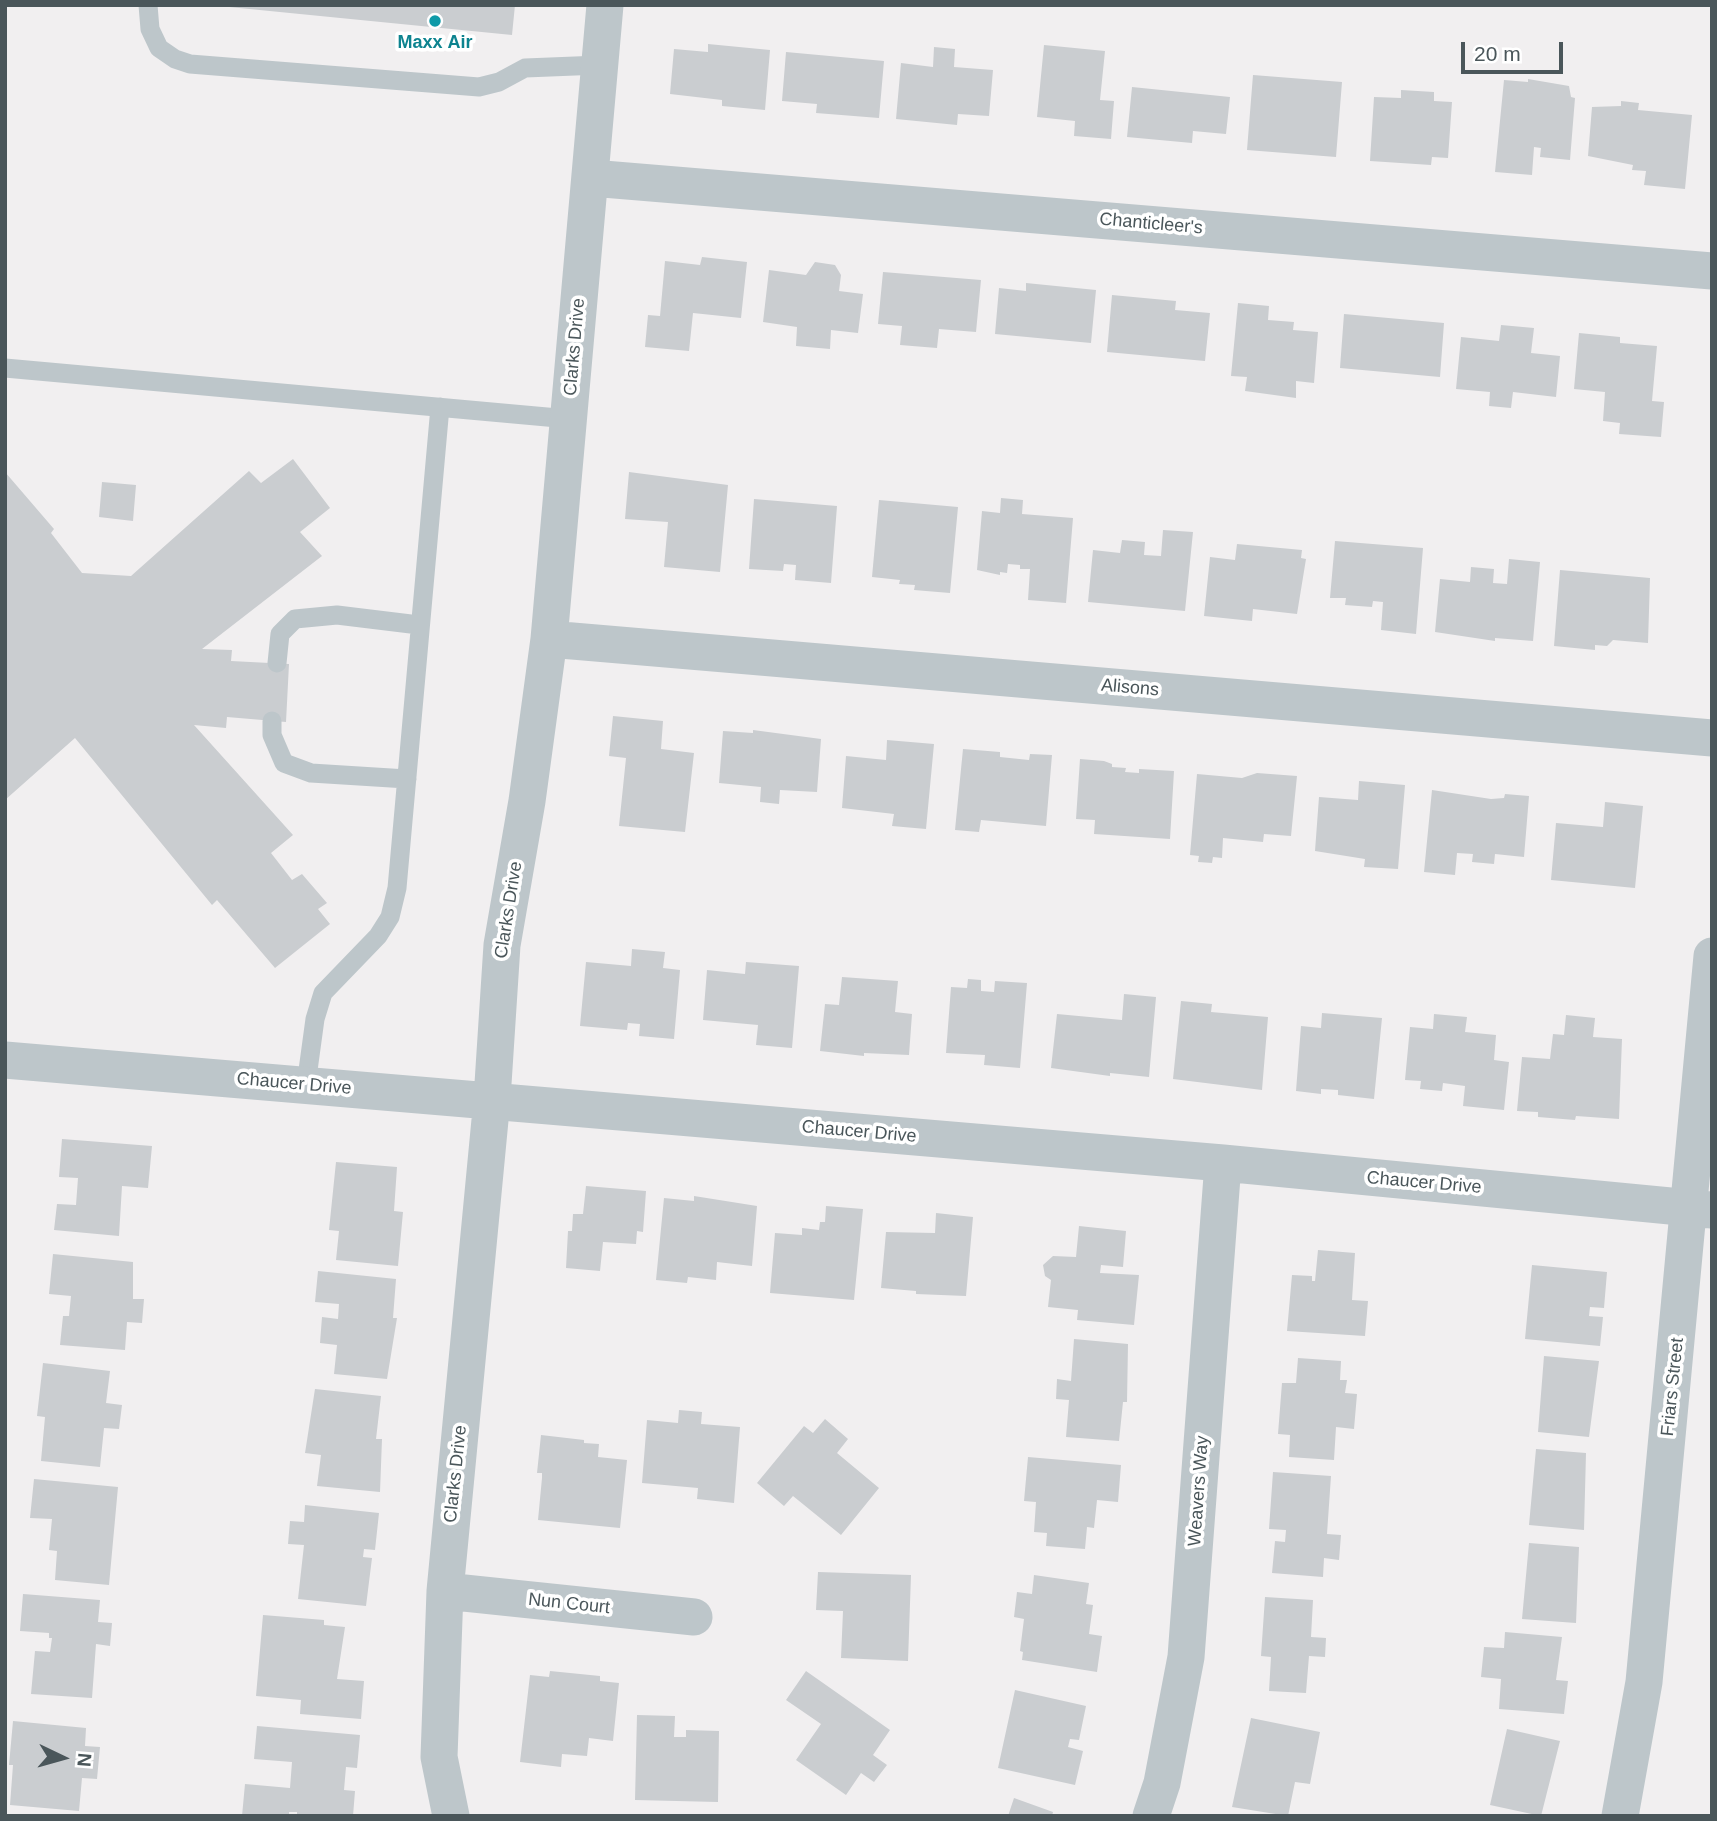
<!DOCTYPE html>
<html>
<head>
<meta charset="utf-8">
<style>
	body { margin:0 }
	#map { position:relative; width:1717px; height:1821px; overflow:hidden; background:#f1eff0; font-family:Helvetica,sans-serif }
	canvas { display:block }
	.frame { position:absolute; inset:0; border:7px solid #4a565a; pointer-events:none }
	.north { position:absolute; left:28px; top:1723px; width:70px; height:70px; -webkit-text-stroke:5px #fff; paint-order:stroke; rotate:95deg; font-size:19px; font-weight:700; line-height:28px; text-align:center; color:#4a565a }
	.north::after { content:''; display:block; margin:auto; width:24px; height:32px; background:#4a565a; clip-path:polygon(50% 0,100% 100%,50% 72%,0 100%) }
	.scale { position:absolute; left:1461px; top:42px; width:102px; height:32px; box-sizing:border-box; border:4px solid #4a565a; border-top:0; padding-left:9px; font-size:21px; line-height:24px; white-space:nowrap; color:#4a565a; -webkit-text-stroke:5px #fff; paint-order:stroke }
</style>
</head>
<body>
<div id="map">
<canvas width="1717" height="1821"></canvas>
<div class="frame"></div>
<div class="north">N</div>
<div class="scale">20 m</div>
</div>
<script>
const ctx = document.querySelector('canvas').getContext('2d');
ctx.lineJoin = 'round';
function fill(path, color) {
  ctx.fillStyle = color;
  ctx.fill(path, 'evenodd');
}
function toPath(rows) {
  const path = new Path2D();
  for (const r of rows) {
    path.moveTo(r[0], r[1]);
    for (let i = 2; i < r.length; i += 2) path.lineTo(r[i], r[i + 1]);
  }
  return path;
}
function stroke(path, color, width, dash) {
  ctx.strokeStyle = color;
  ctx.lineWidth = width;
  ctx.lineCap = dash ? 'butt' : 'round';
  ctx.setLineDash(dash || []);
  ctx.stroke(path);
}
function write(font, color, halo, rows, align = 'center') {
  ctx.font = font + ' Helvetica,sans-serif';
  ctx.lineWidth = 7;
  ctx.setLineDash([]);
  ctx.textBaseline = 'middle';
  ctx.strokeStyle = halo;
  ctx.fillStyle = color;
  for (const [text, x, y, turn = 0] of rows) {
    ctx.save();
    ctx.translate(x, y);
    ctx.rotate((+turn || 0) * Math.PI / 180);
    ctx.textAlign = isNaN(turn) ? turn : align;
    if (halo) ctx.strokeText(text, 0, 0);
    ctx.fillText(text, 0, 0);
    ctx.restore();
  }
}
fill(toPath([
	[209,5,515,5,512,35],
	[708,44,770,50,765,110,722,106,722,100,670,94,674,49,708,52],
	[1044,45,1105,51,1100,100,1114,101,1111,139,1074,136,1075,121,1037,117],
	[934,47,955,49,954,67,993,70,989,116,958,114,957,125,896,119,901,63,933,67],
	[786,52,884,61,879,118,816,113,817,104,782,101],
	[1253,75,1342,82,1336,157,1247,150],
	[1528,79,1569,86,1571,97,1575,98,1570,160,1540,157,1541,148,1534,147,1532,175,1495,172,1504,80,1528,82],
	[1132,87,1230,97,1226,134,1193,131,1192,143,1127,137],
	[1401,90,1434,92,1434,101,1452,102,1448,158,1432,157,1431,165,1370,161,1374,97,1401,98],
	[1621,101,1639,103,1638,110,1692,115,1685,189,1644,185,1646,171,1632,170,1633,165,1588,156,1592,107,1621,106],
	[702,257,747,262,741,318,693,313,689,351,645,347,648,315,660,316,665,261,700,265],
	[815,262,835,265,841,275,839,291,863,294,858,333,831,330,830,349,796,346,797,327,763,322,769,270,806,275],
	[883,272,981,280,976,332,939,329,937,348,900,345,902,326,878,324],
	[1026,283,1096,290,1091,343,995,334,999,288,1026,291],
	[1112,295,1176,301,1175,310,1210,313,1205,361,1107,352],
	[1238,303,1269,306,1268,320,1294,322,1293,330,1318,332,1314,383,1296,381,1296,398,1245,391,1247,377,1231,376],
	[1344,314,1444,323,1440,377,1340,368],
	[1501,325,1534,328,1531,353,1560,356,1556,397,1513,392,1511,408,1489,406,1490,392,1456,389,1461,337,1499,341],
	[1579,333,1620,337,1620,343,1657,346,1652,401,1664,402,1661,437,1619,434,1620,423,1603,421,1605,392,1574,389],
	[293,459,330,508,300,532,322,556,202,649,232,650,231,661,289,664,286,722,227,717,226,728,194,725,293,835,271,853,292,880,302,874,327,903,318,909,330,924,275,968,217,900,212,905,75,738,5,800,5,472,54,529,51,533,82,573,131,576,249,471,261,483],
	[629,472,728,485,720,572,664,567,668,522,625,519],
	[102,482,136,485,133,521,99,517],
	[1001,498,1023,500,1022,514,1073,518,1066,603,1028,600,1030,569,1020,569,1020,565,1008,564,1007,573,1000,572,1000,575,977,570,982,511,1000,513],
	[754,499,837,506,831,583,795,580,796,565,784,564,783,571,749,569],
	[879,500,958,507,950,593,914,590,915,585,899,584,900,580,872,577],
	[1163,530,1193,532,1185,611,1088,602,1093,550,1120,553,1122,540,1145,542,1144,555,1161,556],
	[1335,541,1423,548,1416,634,1381,630,1383,602,1373,601,1372,607,1345,605,1346,598,1330,598],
	[1237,544,1302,550,1301,558,1306,559,1297,614,1253,609,1252,621,1204,616,1210,557,1235,560],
	[1509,559,1540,562,1533,641,1495,638,1495,641,1435,632,1440,579,1470,582,1471,567,1494,569,1493,583,1507,584],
	[1560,570,1650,578,1648,643,1613,640,1607,646,1595,645,1595,650,1554,646],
	[613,716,663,721,661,749,694,753,685,832,619,826,626,758,609,756],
	[753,730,821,739,817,792,780,790,779,804,760,802,761,787,719,783,723,731,753,733],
	[887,740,934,744,926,829,892,826,894,814,842,808,846,756,886,760],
	[963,749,1000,752,1000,757,1029,760,1030,754,1052,755,1046,826,981,820,979,832,955,830],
	[1080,759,1104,761,1112,764,1112,767,1126,768,1125,772,1139,773,1139,769,1174,771,1170,839,1094,834,1095,820,1076,819],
	[1257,773,1297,776,1291,836,1264,834,1263,842,1223,838,1222,858,1213,857,1212,863,1198,862,1199,856,1190,855,1197,774,1242,778],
	[1359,781,1405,785,1398,869,1364,867,1365,859,1315,851,1319,797,1358,800],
	[1432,790,1491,799,1504,798,1505,794,1529,796,1524,857,1495,854,1494,864,1472,862,1473,854,1457,853,1455,875,1424,872],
	[1605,802,1643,806,1635,888,1551,880,1556,823,1603,827],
	[632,949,665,952,663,968,680,970,674,1039,639,1036,640,1024,628,1023,627,1030,580,1026,586,962,631,966],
	[746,962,799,966,792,1048,756,1045,758,1025,703,1020,707,970,745,974],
	[842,977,898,981,895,1012,912,1014,909,1055,864,1053,864,1056,820,1051,825,1004,839,1005],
	[968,979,981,980,981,991,994,992,995,981,1027,983,1020,1068,984,1065,985,1055,946,1053,951,987,967,988],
	[1124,994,1156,997,1149,1077,1110,1073,1110,1076,1051,1068,1057,1014,1122,1020],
	[1181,1001,1212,1004,1211,1012,1268,1017,1262,1090,1173,1079],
	[1322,1013,1382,1018,1374,1099,1338,1095,1338,1090,1321,1089,1321,1094,1296,1091,1301,1026,1321,1028],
	[1434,1014,1467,1017,1465,1032,1496,1035,1494,1060,1509,1062,1504,1110,1463,1106,1465,1086,1443,1083,1442,1091,1420,1089,1421,1081,1405,1080,1410,1027,1433,1029],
	[1566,1015,1595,1018,1593,1037,1622,1039,1619,1119,1576,1116,1575,1120,1538,1117,1538,1112,1517,1111,1522,1057,1550,1059,1553,1034,1564,1035],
	[62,1139,152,1146,148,1188,122,1186,119,1236,54,1230,57,1204,76,1205,78,1178,59,1177],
	[336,1162,397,1167,394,1211,403,1212,398,1266,336,1260,339,1231,329,1230],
	[586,1186,646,1191,643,1232,637,1231,636,1244,603,1242,600,1271,566,1268,568,1231,572,1231,573,1214,583,1214],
	[694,1196,757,1206,752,1266,717,1262,716,1280,688,1277,687,1283,656,1280,664,1198,694,1201],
	[826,1206,863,1209,854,1300,770,1293,775,1233,802,1235,802,1228,819,1230,820,1222,825,1222],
	[936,1213,973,1217,966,1296,916,1294,916,1291,881,1288,886,1232,935,1233],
	[1079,1226,1126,1231,1123,1267,1101,1265,1100,1273,1139,1275,1134,1325,1077,1320,1078,1310,1048,1307,1051,1280,1045,1276,1043,1265,1053,1256,1076,1257],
	[1318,1250,1355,1253,1352,1300,1368,1301,1365,1336,1287,1331,1292,1275,1312,1276,1312,1281,1315,1281],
	[53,1254,133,1262,133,1299,144,1299,142,1323,127,1322,125,1350,60,1345,63,1316,69,1316,71,1296,49,1294],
	[1532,1265,1607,1272,1604,1308,1590,1307,1589,1316,1603,1317,1600,1346,1525,1339],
	[318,1271,396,1279,393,1318,397,1318,387,1379,334,1374,337,1345,320,1343,322,1317,338,1319,339,1304,315,1302],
	[1074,1339,1128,1344,1127,1402,1123,1402,1119,1441,1066,1437,1069,1400,1056,1399,1057,1379,1071,1381],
	[1544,1356,1599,1361,1589,1437,1538,1432],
	[1298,1358,1341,1361,1340,1380,1347,1380,1345,1393,1357,1394,1354,1429,1336,1427,1334,1460,1289,1457,1290,1435,1278,1434,1282,1383,1296,1383],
	[43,1363,110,1371,106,1403,122,1405,119,1429,104,1428,100,1467,41,1461,45,1417,37,1416],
	[315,1389,381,1396,376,1439,382,1439,380,1492,317,1486,321,1455,305,1453],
	[679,1410,702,1412,701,1424,740,1427,734,1503,697,1499,698,1488,642,1483,647,1420,678,1423],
	[825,1419,848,1439,837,1453,879,1488,841,1535,793,1496,784,1506,757,1483,804,1426,813,1433],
	[541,1435,584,1440,584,1443,599,1444,598,1457,627,1460,620,1528,538,1520,542,1478,542,1473,537,1473],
	[1536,1449,1586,1453,1584,1530,1529,1525],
	[1028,1457,1121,1465,1118,1502,1097,1500,1094,1528,1087,1527,1085,1549,1046,1546,1047,1533,1034,1532,1036,1502,1024,1501],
	[1273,1472,1331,1476,1327,1534,1341,1535,1339,1560,1324,1558,1323,1577,1272,1573,1275,1541,1285,1542,1286,1530,1269,1529],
	[34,1479,118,1487,109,1585,55,1580,57,1551,49,1550,52,1519,30,1518],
	[305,1505,379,1513,375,1550,364,1549,363,1557,372,1558,366,1606,298,1599,304,1545,288,1544,290,1521,304,1522],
	[1529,1543,1579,1547,1576,1623,1522,1619],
	[818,1572,911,1575,908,1661,841,1658,843,1611,816,1610],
	[1034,1575,1089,1583,1086,1604,1093,1605,1089,1634,1102,1636,1097,1672,1022,1660,1023,1652,1020,1651,1024,1619,1014,1617,1017,1592,1032,1594],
	[23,1594,100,1600,98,1622,112,1623,110,1646,96,1644,92,1698,31,1694,35,1651,50,1652,52,1638,49,1638,49,1633,20,1631],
	[1265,1597,1313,1600,1311,1637,1326,1638,1325,1657,1309,1656,1306,1693,1269,1691,1271,1657,1261,1656],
	[263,1615,324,1620,324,1625,345,1627,337,1679,364,1681,361,1719,300,1714,301,1700,256,1696],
	[1505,1632,1562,1637,1556,1680,1568,1681,1564,1714,1499,1709,1501,1679,1481,1677,1484,1647,1504,1648],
	[550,1671,600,1676,600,1681,619,1683,613,1741,589,1738,587,1756,562,1754,561,1767,520,1762,530,1675,549,1677],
	[806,1671,890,1730,873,1755,887,1765,874,1782,861,1773,846,1795,796,1760,821,1724,786,1700],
	[1015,1690,1086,1706,1079,1740,1070,1739,1068,1747,1083,1751,1075,1785,998,1768],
	[637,1715,675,1716,674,1737,686,1737,686,1730,719,1731,718,1802,635,1800],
	[1251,1718,1320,1732,1310,1784,1295,1782,1288,1816,1232,1807],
	[13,1721,86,1728,85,1746,100,1747,97,1779,82,1778,79,1811,10,1805,13,1765,9,1765],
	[257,1726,360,1735,357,1768,346,1767,344,1790,355,1791,353,1816,297,1816,297,1812,289,1812,289,1816,242,1816,245,1784,290,1788,292,1762,254,1759],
	[1507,1729,1560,1741,1541,1816,1490,1805],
	[1014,1798,1053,1812,1052,1816,1008,1816]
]), '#cacdd0');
stroke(toPath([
	[148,5,150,29,159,48,175,59,190,64,479,87,499,82,525,68,600,65],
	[5,368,569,419],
	[277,663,280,634,295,619,337,615,419,625],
	[272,721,272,735,284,763,311,773,407,779],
	[306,1085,315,1019,323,993,378,936,390,917,397,888,440,407]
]), '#bdc6ca', 19);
stroke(toPath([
	[591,178,1712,271],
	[549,639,1712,738],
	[5,1060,1223,1163,1712,1210],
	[445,1591,694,1617],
	[451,1816,439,1757,445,1591,492,1099,502,945,527,801,549,639,605,5],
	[1151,1816,1162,1783,1186,1657,1223,1163],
	[1620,1816,1644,1682,1712,956]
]), '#bdc6ca', 37);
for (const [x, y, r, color] of [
	[435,21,7,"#0f9aa8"]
]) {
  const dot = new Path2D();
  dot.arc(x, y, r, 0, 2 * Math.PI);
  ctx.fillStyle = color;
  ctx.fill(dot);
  stroke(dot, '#fff', 2.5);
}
write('bold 18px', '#0d838f', '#fff', [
	["Maxx Air",435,43]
]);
write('18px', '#4a565a', '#fff', [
	["Chanticleer's",1151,224,5],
	["Clarks Drive",575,347,-85],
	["Alisons",1130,688,5],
	["Clarks Drive",509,910,-81],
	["Chaucer Drive",294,1084,5],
	["Chaucer Drive",859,1132,5],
	["Chaucer Drive",1424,1183,5],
	["Friars Street",1673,1387,-84],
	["Clarks Drive",456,1474,-84],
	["Weavers Way",1199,1491,-86],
	["Nun Court",569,1604,6]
]);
</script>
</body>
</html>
